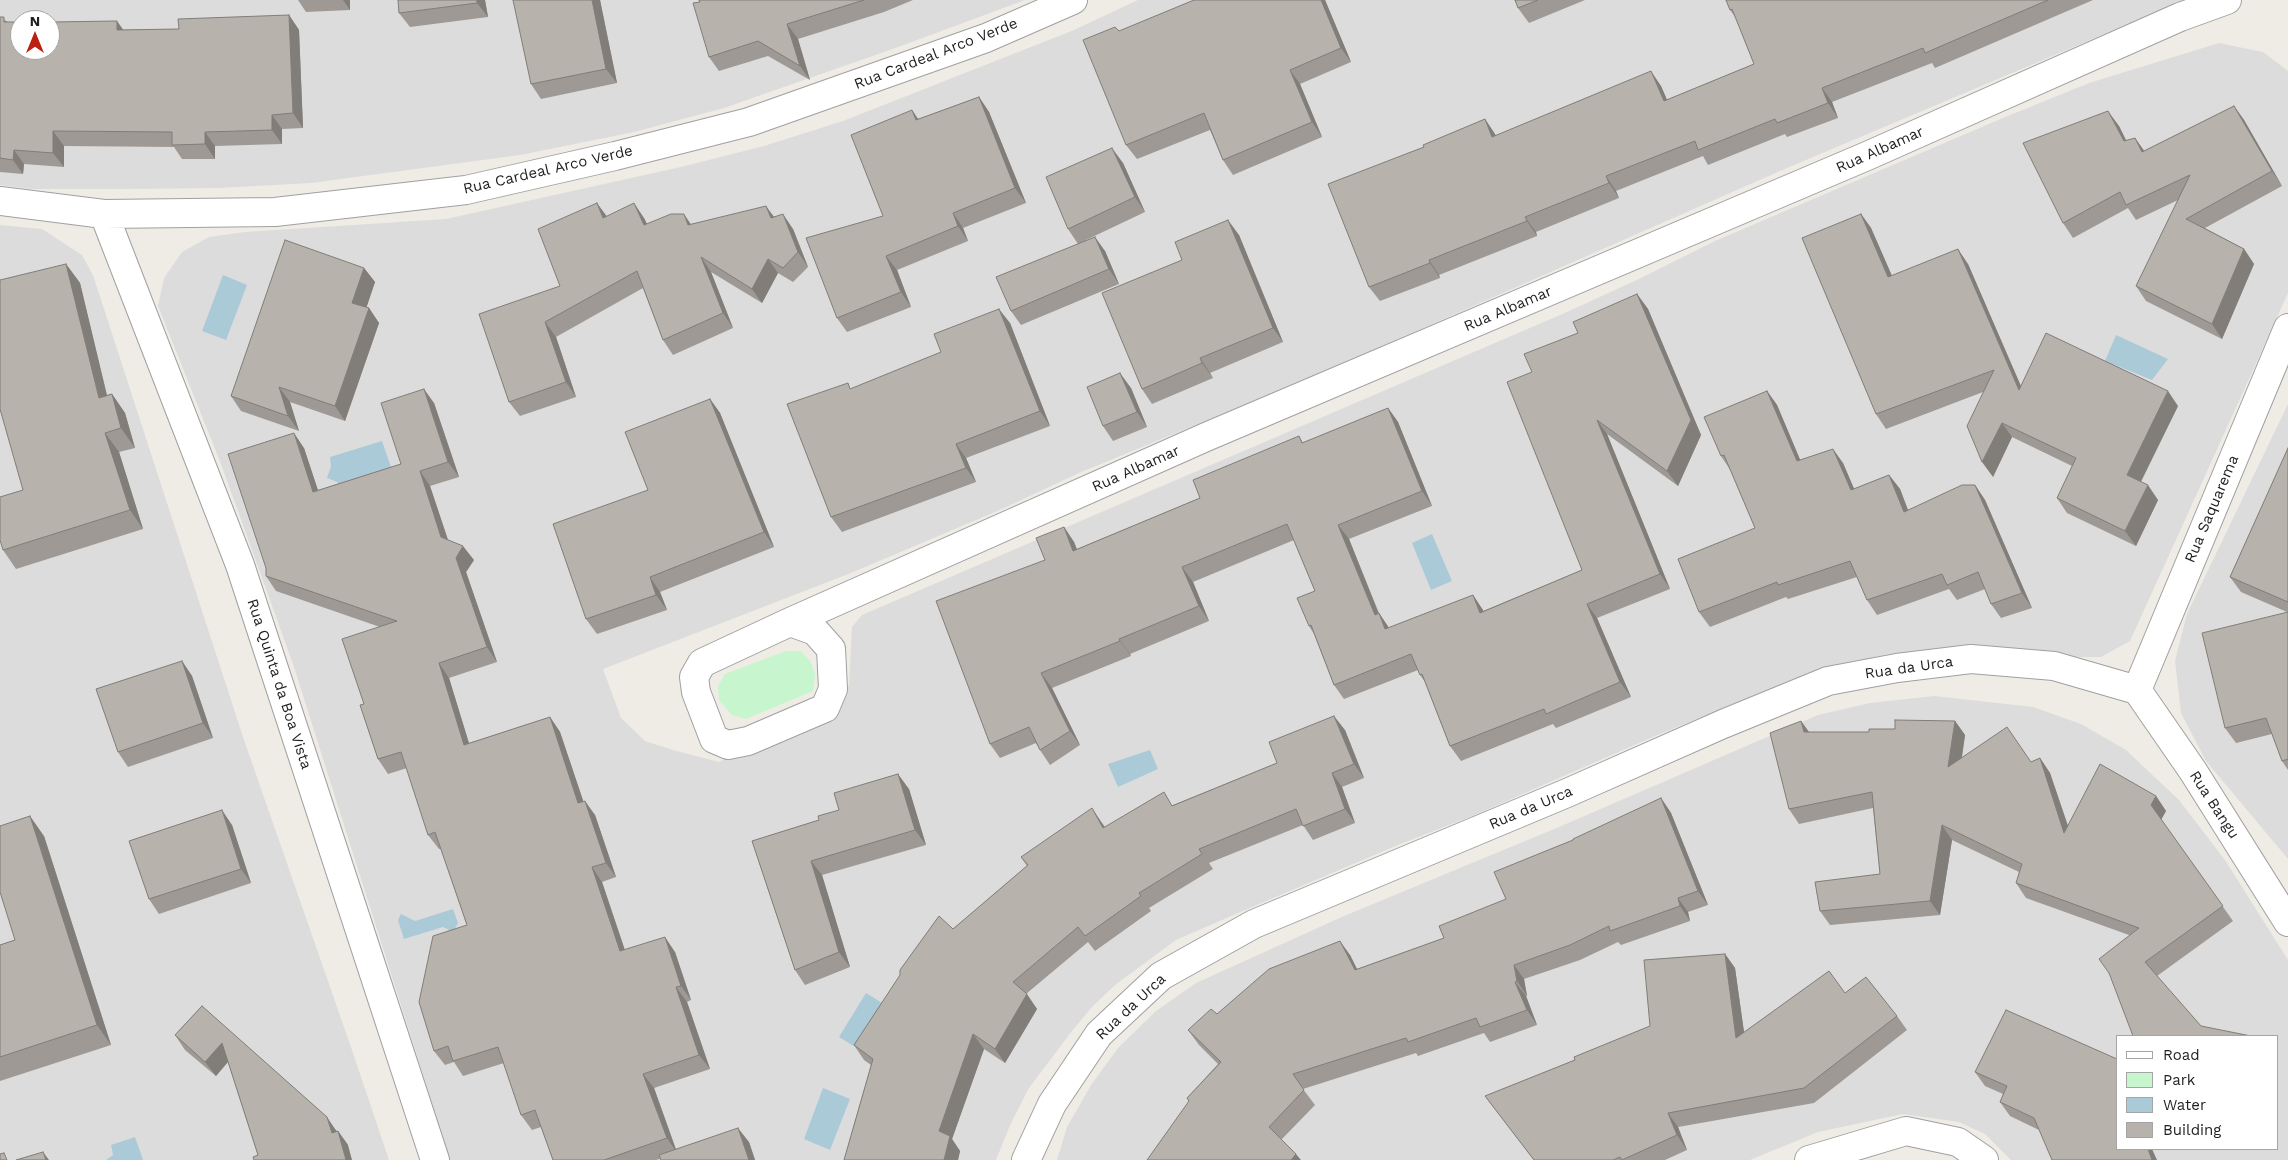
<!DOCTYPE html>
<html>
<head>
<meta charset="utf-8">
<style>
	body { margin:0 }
	#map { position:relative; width:2288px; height:1160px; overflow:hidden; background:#efece6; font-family:"Work Sans",sans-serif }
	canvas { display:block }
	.legend { position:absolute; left:2116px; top:1035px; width:162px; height:115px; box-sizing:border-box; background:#fff; border:1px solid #a5a5a5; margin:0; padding:6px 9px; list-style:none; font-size:15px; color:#1f1f1f }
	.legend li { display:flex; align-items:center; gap:10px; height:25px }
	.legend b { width:25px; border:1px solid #a5a5a5 }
	.north { position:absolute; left:10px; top:10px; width:50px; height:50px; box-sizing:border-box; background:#fff; border:1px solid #a5a5a5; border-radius:50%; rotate:0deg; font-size:14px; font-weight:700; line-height:20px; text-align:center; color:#1f1f1f }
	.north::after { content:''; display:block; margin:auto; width:18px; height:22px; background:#bb2012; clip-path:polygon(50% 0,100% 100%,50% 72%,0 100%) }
</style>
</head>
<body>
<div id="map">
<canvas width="2288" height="1160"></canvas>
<ul class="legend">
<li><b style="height:6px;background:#fff"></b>Road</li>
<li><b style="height:14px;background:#c7f5ce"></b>Park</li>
<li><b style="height:14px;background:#aacad8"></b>Water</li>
<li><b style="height:14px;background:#b8b2ac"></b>Building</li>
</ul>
<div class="north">N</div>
</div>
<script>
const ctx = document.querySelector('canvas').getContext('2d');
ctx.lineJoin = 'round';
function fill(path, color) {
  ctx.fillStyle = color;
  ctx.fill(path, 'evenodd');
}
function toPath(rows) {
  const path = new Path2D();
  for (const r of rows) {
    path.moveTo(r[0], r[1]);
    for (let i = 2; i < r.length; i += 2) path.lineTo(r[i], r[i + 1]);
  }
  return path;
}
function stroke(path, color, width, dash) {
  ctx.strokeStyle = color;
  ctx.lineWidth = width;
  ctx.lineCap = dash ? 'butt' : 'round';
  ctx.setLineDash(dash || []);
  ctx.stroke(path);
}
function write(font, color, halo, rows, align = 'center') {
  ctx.font = font + ' "Work Sans",sans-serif';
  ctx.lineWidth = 4;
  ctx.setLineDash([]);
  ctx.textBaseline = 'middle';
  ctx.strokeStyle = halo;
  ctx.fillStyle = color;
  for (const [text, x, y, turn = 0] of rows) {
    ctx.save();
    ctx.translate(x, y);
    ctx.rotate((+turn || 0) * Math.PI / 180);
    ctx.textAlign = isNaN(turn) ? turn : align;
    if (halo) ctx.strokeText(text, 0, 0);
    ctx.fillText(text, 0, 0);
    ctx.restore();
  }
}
fill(toPath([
	[0,0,1025,0,901,46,724,108,634,132,520,155,311,183,219,188,130,189,31,189,0,185],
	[20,20,50,20,50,50,20,50],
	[1138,0,2185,0,1787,168,1312,377,1079,473,1002,509,851,573,603,669,621,718,645,741,673,750,719,762,834,709,849,685,852,627,862,615,1567,312,1641,278,1715,241,2003,118,2089,83,2219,43,2263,52,2288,71,2288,293,2130,641,2101,657,2072,657,1971,648,1888,654,1812,672,1655,736,1477,814,1398,845,1245,910,1176,940,1115,985,1092,1007,1072,1031,1029,1088,1011,1123,996,1160,450,1160,293,664,221,464,158,306,164,278,182,252,209,237,245,232,446,219,681,167,764,146,843,121,1074,30],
	[0,225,42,229,82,255,93,275,243,737,352,1050,389,1160,0,1160],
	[2288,404,2288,859,2206,761,2181,713,2175,661,2187,614],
	[1934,696,2033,707,2081,724,2126,750,2179,800,2225,860,2288,960,2288,1160,2011,1160,1985,1134,1959,1122,1903,1114,1818,1132,1750,1160,1057,1160,1067,1127,1091,1085,1118,1048,1156,1011,1196,983,1344,916,1559,827,1818,715,1870,703],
	[2117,1036,2277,1036,2277,1149,2117,1149]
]), '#dddcdc');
fill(toPath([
	[786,651,801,651,811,662,815,675,813,691,746,719,732,715,719,700,718,686,725,674]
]), '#c7f5ce');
fill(toPath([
	[223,275,247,285,226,340,202,331],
	[2116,335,2168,359,2152,380,2105,361],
	[382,441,393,473,341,490,337,482,327,478,331,466,330,457],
	[1432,534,1452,581,1431,590,1412,543],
	[1150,750,1158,769,1118,787,1108,764],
	[453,909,458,923,453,932,443,927,404,939,398,920,401,914,415,921],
	[866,993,887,1006,860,1050,839,1037],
	[823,1088,850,1099,830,1150,804,1139],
	[135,1137,143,1160,106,1160,113,1155,111,1145]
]), '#aacad8');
const minor = toPath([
	[0,201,104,214,275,212,466,190,615,156,749,122,986,38,1073,0],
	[104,214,240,565,435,1160],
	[790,622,815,631,831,649,833,689,825,708,748,741,728,745,714,739,696,692,694,677,702,663,790,622,1206,437,1867,156,2180,17,2227,0],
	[2137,690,2288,328],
	[2137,690,2193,771,2288,922],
	[1026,1160,1052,1104,1099,1034,1161,976,1254,924,1567,793,1723,724,1828,681,1897,668,1971,659,2054,666,2137,690],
	[1809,1160,1906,1131,1958,1142,1984,1160]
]);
stroke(minor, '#a0a0a0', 30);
stroke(minor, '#fff', 28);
fill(toPath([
	[298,0,350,0,350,10,306,12],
	[485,0,488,17,410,27,399,13],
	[600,0,617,83,541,99,531,84],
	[699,0,913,0,884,12,798,39,810,80,768,56,719,71,709,57],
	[1325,0,1351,62,1300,84,1322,137,1233,175,1223,160,1210,130,1137,159,1126,145,1119,31],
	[1515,0,1585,0,1529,23,1518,8],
	[1726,0,2093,0,1935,68,1932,63,1832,102,1838,118,1787,137,1785,134,1708,165,1703,156,1616,191,1619,198,1536,232,1537,236,1439,275,1440,278,1380,301,1369,287,1424,147,1485,119,1496,136,1661,86,1667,100,1754,64,1736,18,1730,10],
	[289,15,299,30,303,128,282,129,282,144,215,146,215,159,182,159,174,147,64,146,64,167,24,164,23,174,0,172,0,17,8,22,123,30,179,29],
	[979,97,989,112,1026,203,963,228,968,241,897,270,911,307,847,332,837,318,883,216,912,110,918,119],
	[2234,106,2244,120,2282,186,2205,228,2244,249,2254,264,2222,339,2146,301,2136,286,2178,200,2136,220,2128,208,2073,238,2063,223,2119,126,2126,141,2135,138,2144,151],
	[1123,163,1145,212,1086,240,1105,251,1119,284,1021,325,1011,311,1078,244,1068,229],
	[1861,214,1871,228,1892,276,1968,264,2021,386,2178,406,2141,482,2158,500,2136,546,2067,513,2057,498,2072,466,2012,437,1993,477,1983,392,1886,429,1876,414],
	[607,216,644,218,647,224,691,224,774,217,793,229,808,267,793,282,778,273,762,303,711,272,733,328,673,355,663,340,643,288,556,337,576,397,520,416,509,402,560,286],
	[1239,235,1283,342,1210,373,1213,378,1152,404,1142,389,1182,260],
	[66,264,80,283,107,395,112,394,125,413,135,448,119,452,143,529,16,569,3,550,23,490],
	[364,268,375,282,366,307,369,308,379,323,345,421,290,402,299,431,241,411,231,396],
	[1637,294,1648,309,1701,435,1678,486,1607,434,1670,589,1597,618,1631,697,1556,728,1553,724,1461,761,1450,746,1425,682,1420,675,1418,670,1344,699,1334,685,1314,634,1309,626,1315,591,1294,540,1193,582,1209,621,1130,654,1131,656,1052,688,1080,745,1050,765,1040,750,1036,743,1000,758,990,744,1064,527,1074,542,1077,549,1200,498,1299,436,1303,443,1388,408,1398,422,1432,506,1349,539,1379,613,1389,628,1473,595,1483,611,1582,570,1532,372,1578,333],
	[1010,323,1050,426,966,458,976,482,842,532,831,517,941,352],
	[1131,388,1147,427,1113,441,1103,426],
	[1767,391,1777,405,1800,460,1843,463,1854,489,1889,475,1900,489,1908,510,1975,485,1985,500,2032,608,2001,618,1991,604,1985,589,1957,600,1949,589,1877,615,1867,600,1857,577,1788,599,1786,597,1710,627,1699,612,1755,528,1731,471,1721,456],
	[710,399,720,413,774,547,660,592,667,610,597,634,586,619,648,490],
	[434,403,459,477,430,486,448,540,474,560,466,572,497,662,449,678,469,743,550,717,560,732,583,801,595,815,616,877,602,882,625,950,675,952,691,1000,687,1002,710,1069,654,1088,676,1149,749,1142,755,1160,661,1160,660,1159,656,1160,553,1160,541,1127,532,1130,521,1115,504,1063,463,1076,454,1062,445,1065,434,1051,467,925,441,849,439,849,428,835,407,768,388,774,378,759,364,704,380,627,276,591,266,576,304,448,318,490,401,464],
	[2288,448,2288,770,2282,761,2272,734,2236,743,2225,728,2287,612,2241,592,2230,577],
	[182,661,192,676,213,738,128,767,118,752],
	[1801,721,1809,732,1869,732,1955,721,1965,735,1962,758,2031,762,2040,758,2050,773,2068,826,2156,796,2166,811,2161,819,2233,921,2157,976,2133,1036,2129,935,2026,898,2016,883,2019,872,1952,840,1940,915,1830,925,1820,911,1880,874,1873,808,1799,824,1789,809],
	[1345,730,1364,778,1342,787,1355,823,1313,840,1303,825,1209,863,1213,869,1149,908,1151,911,1095,951,1088,942,1026,994,1037,1009,1005,1063,984,1049,952,1139,960,1151,958,1160,844,1160,871,1065,864,1060,854,1045,953,929,1027,866,1021,857,1102,823,1105,827,1173,805,1277,763],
	[909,789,926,845,822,875,850,967,805,985,795,970,752,841,819,820],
	[1661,798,1671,813,1708,905,1688,912,1690,921,1621,945,1618,942,1580,960,1524,979,1527,996,1526,996,1537,1025,1490,1042,1484,1033,1418,1056,1416,1053,1303,1089,1315,1105,1282,1139,1189,1101,1187,1098,1218,1064,1199,1045,1188,1030,1217,1014,1350,955,1357,969,1444,938,1506,899,1573,840],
	[232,825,251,883,159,914,149,899],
	[44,836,111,1045,0,1081,0,945,15,940],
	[1725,954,1735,968,1744,1033,1845,993,1897,1016,1907,1030,1814,1103,1678,1127,1687,1150,1665,1160,1534,1160,1485,1096,1575,1060,1650,1026],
	[202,1006,337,1131,338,1131,348,1145,258,1155,228,1062,216,1076,185,1050,175,1035],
	[2117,1059,2039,1130,2010,1116,2000,1102,2003,1094,1985,1086,1975,1072]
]), '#9e9994');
fill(toPath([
	[343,0,350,0,350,10],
	[477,0,485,0,488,17,477,3],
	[592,0,600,0,617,83,606,69],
	[1321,0,1325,0,1351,62,1341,48],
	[289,15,299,30,303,128,293,113],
	[117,21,127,35,117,30],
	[787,24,798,39,810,80,800,66],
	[1290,70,1300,84,1322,137,1312,122],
	[1651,71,1661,86,1674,116,1664,101],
	[1822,88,1832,102,1838,118,1828,103],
	[979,97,989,112,1026,203,1015,188],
	[2234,106,2244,120,2282,186,2272,171],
	[912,110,922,125,916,120],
	[2108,111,2119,126,2134,156,2124,141],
	[272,115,282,129,282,144,272,130],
	[1485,119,1495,134,1502,152,1492,137],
	[53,131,64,146,64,167,53,153],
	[205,132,215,146,215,159,205,144],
	[2135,138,2145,152,2142,152],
	[1112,148,1123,163,1145,212,1135,197],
	[14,150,24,164,23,174,13,160],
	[1606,176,1616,191,1619,198,1609,183],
	[597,203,608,218,603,218],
	[634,203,644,218,654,239,644,225],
	[766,206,777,221,771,218],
	[953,213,963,228,968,241,958,226],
	[684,214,694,229,688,225],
	[783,214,793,229,808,267,798,252],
	[1861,214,1871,228,1899,292,1888,277],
	[1525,217,1536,232,1537,236,1527,221],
	[1228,220,1239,235,1283,342,1273,328],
	[1095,237,1105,251,1119,284,1109,269],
	[1958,249,1968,264,2029,405,2019,390],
	[2244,249,2254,264,2222,339,2212,324],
	[886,256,897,270,911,307,901,292],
	[701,257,711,272,733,328,723,313],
	[768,259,778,273,762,303,752,289],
	[1429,260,1439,275,1440,278,1430,263],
	[66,264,80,283,112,417,99,398],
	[364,268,375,282,363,318,352,303],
	[1637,294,1648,309,1701,435,1678,486,1667,471],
	[369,308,379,323,345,421,335,406],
	[999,309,1010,323,1050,426,1040,411],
	[545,322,556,337,576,397,566,382],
	[1200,358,1210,373,1213,378,1202,363],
	[1120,373,1131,388,1147,427,1137,412],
	[279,387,290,402,299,431,288,416],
	[424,389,434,403,459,477,448,462],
	[1767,391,1777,405,1807,476,1797,461],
	[2168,391,2178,406,2137,489,2127,475],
	[112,394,125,413,135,448,121,428],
	[710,399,720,413,774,547,764,532],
	[1388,408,1398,422,1432,506,1422,491],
	[1597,420,1607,434,1670,589,1660,574],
	[2002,423,2012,437,1993,477,1982,462],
	[105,433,119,452,143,529,130,510],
	[294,433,304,448,323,506,313,492],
	[956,444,966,458,976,482,966,468],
	[1833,449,1843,463,1861,505,1851,490],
	[420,471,430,486,452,552,441,537],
	[1889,475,1900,489,1914,526,1904,512],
	[1975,485,1985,500,2032,608,2022,593],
	[2148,485,2158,500,2136,546,2125,531],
	[1338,525,1349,539,1385,630,1375,615],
	[1064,527,1074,542,1083,566,1073,551],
	[463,546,474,560,466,572,497,662,487,647,456,558],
	[1182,567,1193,582,1209,621,1199,606],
	[650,577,660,592,667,610,656,595],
	[1473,595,1483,610,1490,627,1480,613],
	[1587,604,1597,618,1631,697,1620,682],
	[1379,613,1389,628,1385,629],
	[1119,639,1130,654,1131,656,1120,641],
	[182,661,192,676,213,738,203,723],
	[439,663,449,678,474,760,464,745],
	[1041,673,1052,688,1080,745,1070,731],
	[1334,716,1345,730,1364,778,1354,764],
	[550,717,560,732,589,818,578,803],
	[1801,721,1811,735,1804,732],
	[1955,721,1965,735,1958,782,1948,767],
	[2040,758,2050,773,2075,847,2064,833],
	[1332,773,1342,787,1355,823,1345,809],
	[898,774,909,789,926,845,915,830],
	[2156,796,2166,811,2161,820,2151,805],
	[1661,798,1671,813,1708,905,1698,891],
	[585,801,595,815,616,877,606,863],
	[1092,808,1102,823,1113,843,1103,828],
	[222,810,232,825,251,883,241,869],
	[30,816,44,836,111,1045,97,1025],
	[1942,825,1952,840,1940,915,1930,901],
	[811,861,822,875,850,967,839,952],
	[592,867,602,882,630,966,620,951],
	[1678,898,1688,912,1690,921,1680,906],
	[665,937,675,952,691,1000,681,986],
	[1340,941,1350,955,1365,985,1355,970],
	[1725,954,1735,968,1747,1053,1736,1038],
	[1514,965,1524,979,1527,996,1517,981],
	[1515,982,1526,996,1537,1025,1527,1010],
	[676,987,687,1002,710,1069,699,1055],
	[1027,994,1037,1009,1005,1063,995,1049],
	[973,1034,984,1049,952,1139,960,1151,958,1160,944,1160,939,1131],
	[222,1043,232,1057,216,1076,205,1062],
	[643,1074,654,1088,677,1153,667,1138],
	[1668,1113,1678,1127,1687,1150,1677,1135],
	[327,1117,337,1132,332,1133],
	[738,1128,749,1142,755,1160,749,1160],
	[338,1131,348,1145,352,1160,346,1160],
	[2148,1149,2152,1149,2157,1160,2152,1160],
	[43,1152,49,1160,46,1160],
	[1296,1154,1301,1160,1291,1160]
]), '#817d78');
const building = toPath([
	[398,0,477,0,477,3,399,13,398,0],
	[513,0,592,0,606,69,531,84,513,0],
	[699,0,864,0,787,24,800,66,758,41,709,57,693,3,700,2,699,0],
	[1194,0,1321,0,1341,48,1290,70,1312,122,1223,160,1204,113,1126,145,1083,40,1115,27,1119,31,1194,0],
	[1515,0,1538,0,1518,8,1515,0],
	[1726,0,2048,0,1925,53,1923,48,1822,88,1828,103,1777,123,1775,119,1698,150,1695,141,1606,176,1609,183,1525,217,1527,221,1429,260,1430,263,1369,287,1328,184,1424,147,1423,145,1485,119,1492,137,1651,71,1664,101,1754,64,1732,9,1730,10,1726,0],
	[289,15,293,113,272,115,272,130,205,132,205,144,172,145,172,132,53,131,53,153,14,150,13,160,0,158,0,17,4,17,4,22,20,22,20,50,50,50,50,22,117,21,117,30,179,29,178,19,289,15],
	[979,97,1015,188,953,213,958,226,886,256,901,292,837,318,806,238,883,216,851,135,912,110,916,120,979,97],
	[2234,106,2272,171,2186,219,2244,249,2212,324,2136,286,2190,175,2126,205,2120,192,2063,223,2023,143,2108,111,2124,141,2135,138,2142,152,2234,106],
	[1112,148,1135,197,1068,229,1046,177,1112,148],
	[597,203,603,218,634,203,644,225,671,214,684,214,688,225,766,206,771,218,783,214,798,252,783,268,768,259,752,289,701,257,723,313,663,340,637,271,545,322,566,382,509,402,479,314,560,286,538,229,597,203],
	[1861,214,1888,277,1958,249,2019,390,2046,333,2168,391,2127,475,2148,485,2125,531,2057,498,2076,458,2002,423,1982,462,1967,426,1994,370,1876,414,1802,238,1861,214],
	[1228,220,1273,328,1200,358,1202,363,1142,389,1102,293,1182,260,1175,242,1228,220],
	[1095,237,1109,269,1011,311,996,277,1095,237],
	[285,240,364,268,352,303,369,308,335,406,279,387,288,416,231,396,285,240],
	[66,264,99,398,112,394,121,428,105,433,130,510,3,550,0,540,0,497,23,490,0,409,0,280,66,264],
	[1637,294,1691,420,1667,471,1597,420,1660,574,1587,604,1620,682,1546,714,1544,709,1450,746,1422,674,1420,675,1411,654,1334,685,1311,625,1309,626,1297,598,1315,591,1287,524,1182,567,1199,606,1119,639,1120,641,1041,673,1070,731,1040,750,1029,727,990,744,936,601,1045,560,1036,538,1064,527,1073,551,1200,498,1193,480,1299,436,1302,443,1388,408,1422,491,1338,525,1375,615,1379,613,1385,629,1473,595,1480,613,1582,570,1507,382,1532,372,1524,354,1578,333,1573,322,1637,294],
	[999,309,1040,411,956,444,966,468,831,517,787,404,848,383,850,389,941,352,934,334,999,309],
	[1120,373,1137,412,1103,426,1087,387,1120,373],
	[424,389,448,462,420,471,441,537,463,546,456,558,487,647,439,663,464,745,550,717,578,803,585,801,606,863,592,867,620,951,665,937,681,986,676,987,699,1055,643,1074,667,1138,604,1160,553,1160,535,1110,521,1115,498,1047,453,1061,448,1046,434,1051,419,1002,433,936,467,925,435,832,428,835,401,752,378,759,360,705,364,704,342,639,397,621,266,576,266,568,228,454,294,433,313,492,401,464,381,403,424,389],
	[1767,391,1797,461,1833,449,1851,490,1889,475,1904,512,1962,485,1975,485,2022,593,1991,604,1978,572,1947,585,1942,574,1867,600,1850,561,1778,585,1777,582,1699,612,1678,559,1755,528,1724,455,1721,456,1704,417,1767,391],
	[710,399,764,532,650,577,656,595,586,619,553,524,648,490,625,432,710,399],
	[2288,448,2288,602,2230,577,2288,448],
	[2288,612,2288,759,2282,761,2266,718,2225,728,2202,633,2288,612],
	[182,661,203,723,118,752,96,689,182,661],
	[1334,716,1354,764,1332,773,1345,809,1303,826,1296,809,1199,849,1202,854,1139,893,1141,896,1085,936,1078,927,1013,982,1027,994,995,1049,973,1034,939,1131,950,1136,944,1160,844,1160,873,1059,854,1045,900,975,900,970,939,916,953,929,1028,865,1021,857,1092,808,1103,828,1164,792,1172,806,1277,763,1269,742,1334,716],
	[1895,720,1955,721,1948,767,2007,727,2031,762,2040,758,2064,833,2100,764,2156,796,2151,805,2223,906,2145,962,2201,1026,2251,1036,2133,1036,2109,973,2099,959,2139,928,2016,883,2022,864,1942,825,1930,901,1820,911,1815,882,1880,874,1872,792,1789,809,1770,733,1801,721,1804,732,1869,732,1869,729,1895,729,1895,720],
	[898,774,915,830,811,861,839,952,795,970,752,841,819,820,818,816,839,810,834,793,898,774],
	[1661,798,1698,891,1678,898,1680,906,1610,931,1609,926,1570,945,1514,965,1517,981,1515,982,1527,1010,1480,1027,1476,1018,1408,1042,1406,1038,1293,1074,1304,1090,1269,1127,1296,1154,1291,1160,1147,1160,1189,1101,1187,1098,1221,1062,1188,1030,1211,1009,1217,1014,1269,969,1340,941,1355,970,1444,938,1439,926,1506,899,1494,872,1573,840,1573,839,1661,798],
	[222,810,241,869,149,899,129,841,222,810],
	[30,816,97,1025,0,1057,0,945,15,940,0,892,0,826,30,816],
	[1725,954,1736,1038,1829,971,1845,993,1866,977,1897,1016,1804,1088,1668,1113,1677,1135,1622,1160,1620,1157,1613,1160,1534,1160,1485,1096,1575,1060,1574,1057,1650,1026,1644,960,1725,954],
	[202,1006,327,1117,332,1133,338,1131,346,1160,254,1160,253,1157,258,1155,222,1043,205,1062,175,1035,202,1006],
	[2006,1010,2117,1059,2117,1149,2148,1149,2152,1160,2052,1160,2034,1118,2000,1102,2007,1086,1975,1072,2006,1010],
	[738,1128,749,1160,661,1160,659,1155,738,1128],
	[43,1152,46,1160,16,1160,43,1152],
	[4,1153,7,1160,0,1160,0,1154,4,1153]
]);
fill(building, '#b8b2ac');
stroke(building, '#817d78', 1);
write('15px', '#1f1f1f', '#fff', [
	["Rua Cardeal Arco Verde",936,54,-21],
	["Rua Albamar",1880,150,-24],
	["Rua Cardeal Arco Verde",548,170,-13],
	["Rua Albamar",1508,309,-23],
	["Rua Albamar",1136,469,-24],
	["Rua Saquarema",2212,509,-67],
	["Rua da Urca",1909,668,-8],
	["Rua Quinta da Boa Vista",279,684,72],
	["Rua Bangu",2214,805,57],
	["Rua da Urca",1531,808,-23],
	["Rua da Urca",1131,1007,-43]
]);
</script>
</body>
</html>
